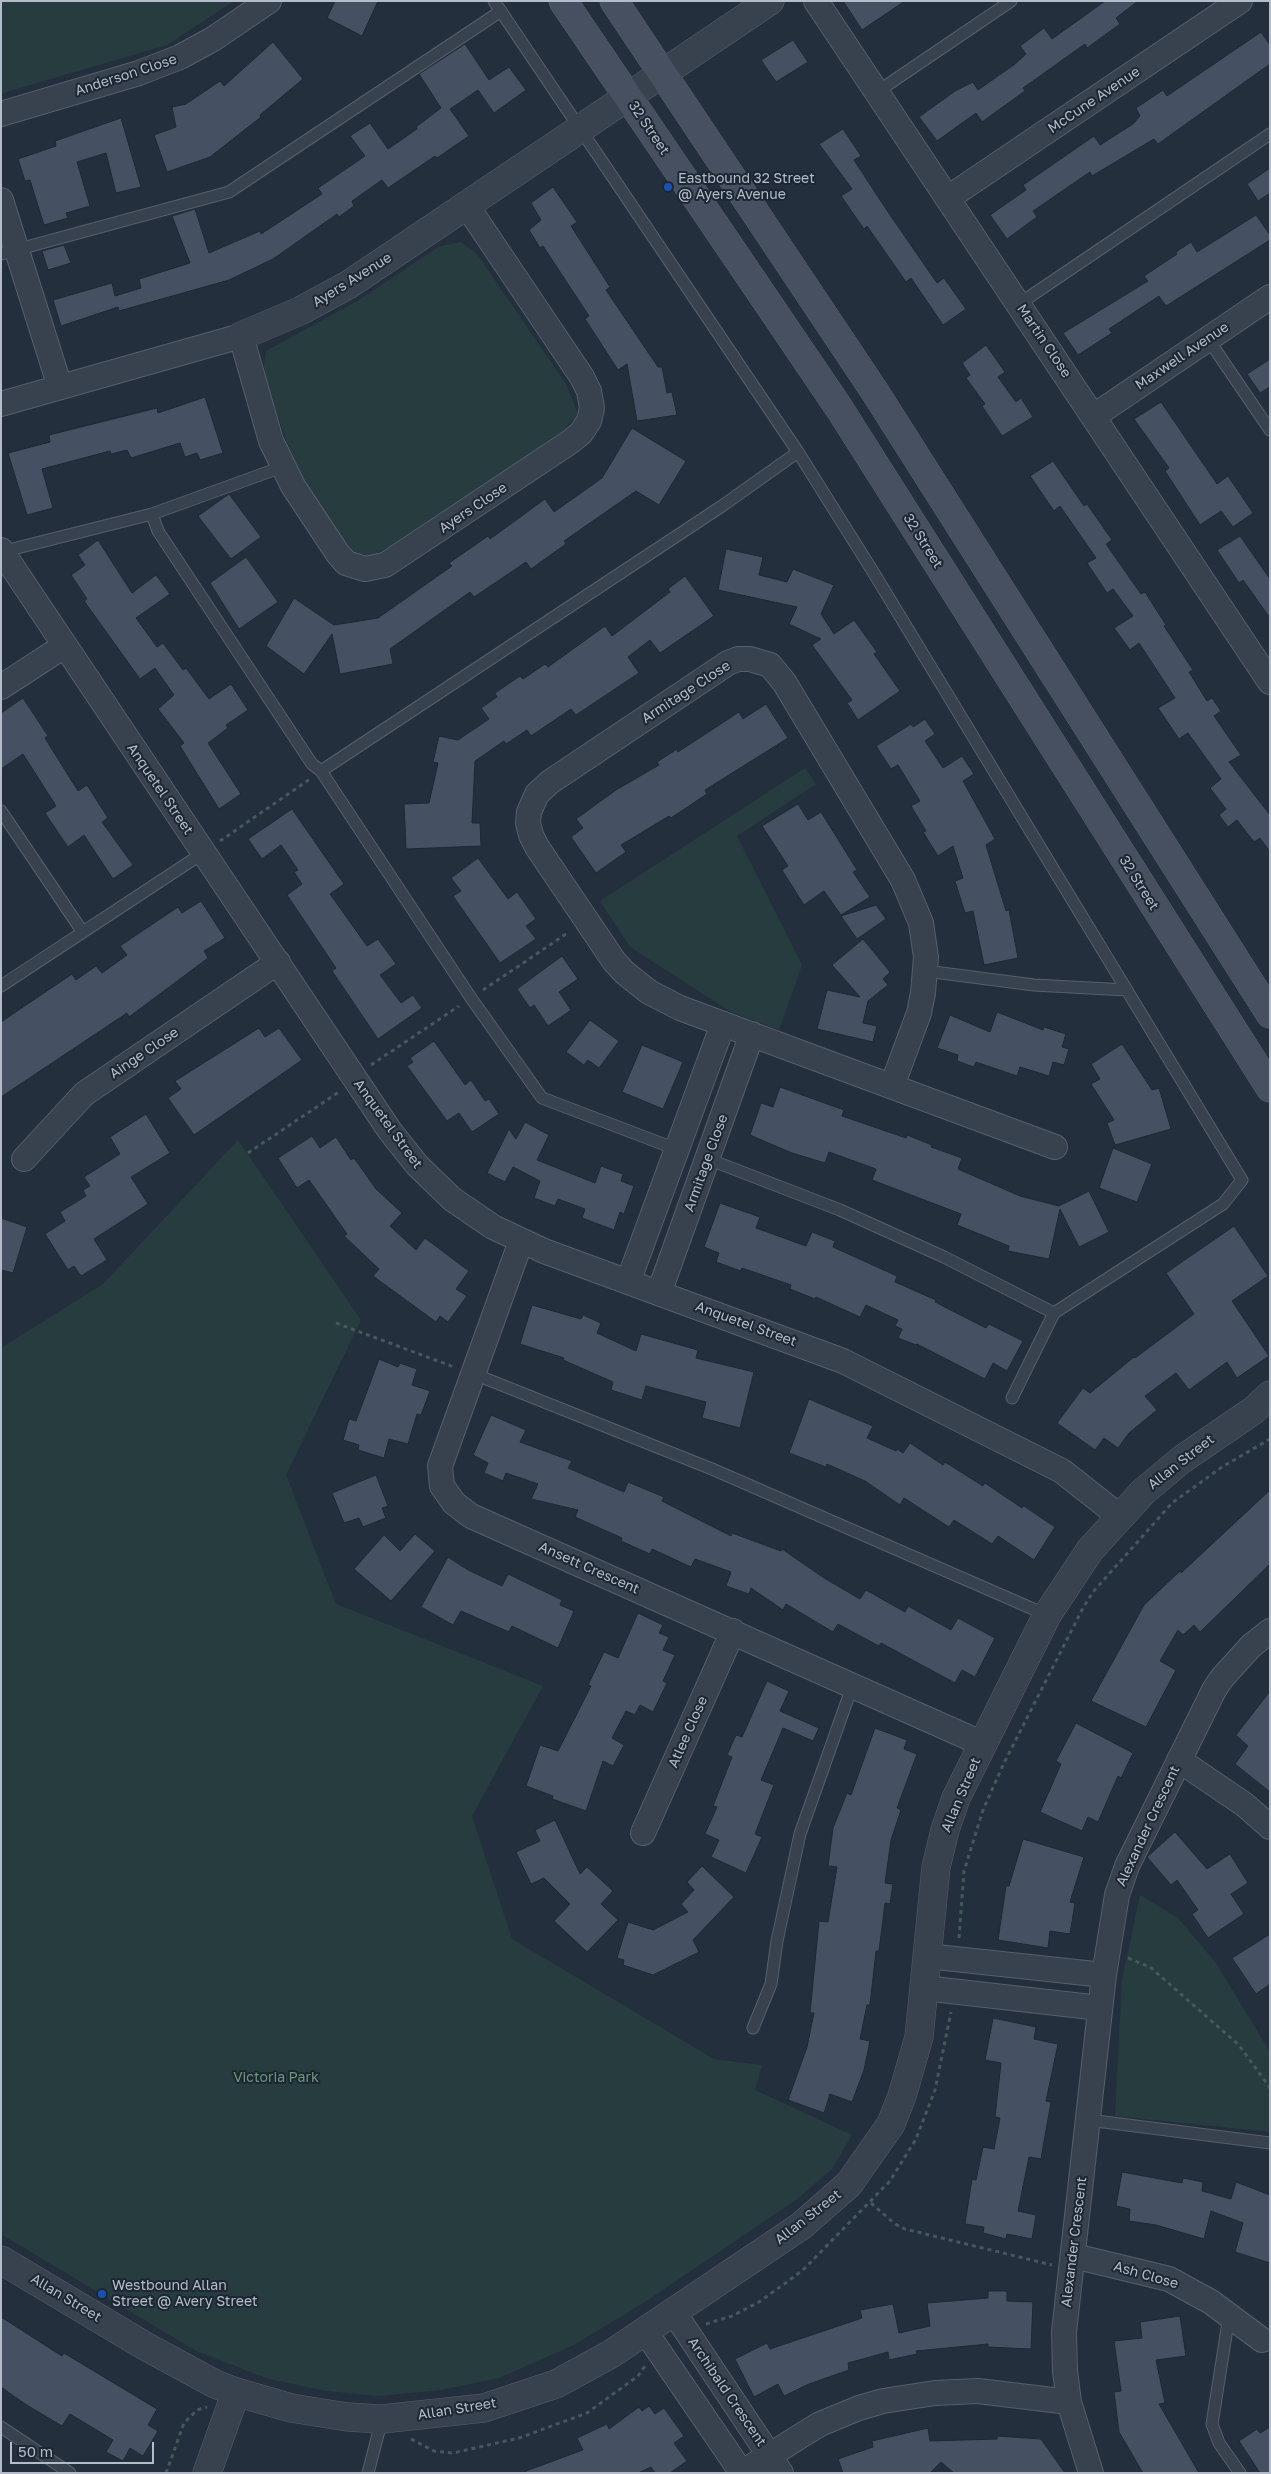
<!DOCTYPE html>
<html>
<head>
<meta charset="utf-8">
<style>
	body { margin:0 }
	#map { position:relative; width:1271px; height:2474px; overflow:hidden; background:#242f3e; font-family:"Golos Text",sans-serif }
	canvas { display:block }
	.frame { position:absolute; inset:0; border:2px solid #b4bcc9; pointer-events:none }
	.scale { position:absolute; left:10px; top:2442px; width:144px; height:22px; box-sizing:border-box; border:2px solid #b4bcc9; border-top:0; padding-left:6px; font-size:15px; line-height:18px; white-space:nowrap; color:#b4bcc9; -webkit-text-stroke:4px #1d2633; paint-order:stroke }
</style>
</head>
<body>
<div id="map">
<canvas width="1271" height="2474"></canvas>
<div class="frame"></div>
<div class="scale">50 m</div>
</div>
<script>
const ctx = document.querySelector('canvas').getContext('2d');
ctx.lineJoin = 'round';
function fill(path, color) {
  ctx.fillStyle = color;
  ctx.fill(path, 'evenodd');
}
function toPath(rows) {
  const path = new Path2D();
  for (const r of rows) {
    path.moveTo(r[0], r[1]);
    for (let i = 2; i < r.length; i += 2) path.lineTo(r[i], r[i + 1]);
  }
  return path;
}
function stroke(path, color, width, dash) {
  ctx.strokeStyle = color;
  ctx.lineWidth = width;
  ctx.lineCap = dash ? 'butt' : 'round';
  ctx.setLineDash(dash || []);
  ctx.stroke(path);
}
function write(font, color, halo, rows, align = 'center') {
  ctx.font = font + ' "Golos Text",sans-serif';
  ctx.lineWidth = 4;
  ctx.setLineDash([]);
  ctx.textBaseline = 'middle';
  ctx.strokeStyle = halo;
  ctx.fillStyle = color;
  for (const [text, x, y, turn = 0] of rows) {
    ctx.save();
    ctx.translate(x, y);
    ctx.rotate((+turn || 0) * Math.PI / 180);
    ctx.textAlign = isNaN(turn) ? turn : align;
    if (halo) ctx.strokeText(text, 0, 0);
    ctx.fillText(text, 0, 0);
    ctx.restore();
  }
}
fill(toPath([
	[1,1,234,1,167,45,3,93,1,93],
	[461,242,477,254,566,384,578,414,562,432,391,545,373,556,355,553,341,540,301,482,263,374,266,351,359,300,440,246],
	[805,768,816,784,737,836,802,965,779,1030,731,1012,630,947,600,901],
	[238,1140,361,1320,286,1475,336,1604,543,1686,472,1816,512,1939,714,2059,762,2065,755,2090,852,2135,832,2169,796,2200,648,2300,574,2345,499,2378,441,2390,379,2396,326,2391,269,2379,196,2351,1,2234,1,1348,103,1284],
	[1140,1895,1178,1918,1216,1963,1270,2052,1270,2132,1115,2116,1122,1980]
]), '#263c3f');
const building = toPath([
	[335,1,378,1,362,36,327,18,335,1],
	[843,1,905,1,862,30,843,1],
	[1105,1,1138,1,1116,18,1120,24,1087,48,1085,44,1023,88,1025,91,982,122,976,113,937,141,919,117,955,91,973,82,978,90,1015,64,1026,54,1020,46,1044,28,1052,39,1105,1],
	[1261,32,1270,45,1270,64,1158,144,1154,139,1092,176,1090,172,1033,211,1037,217,1007,239,990,215,1026,190,1023,185,1094,136,1100,145,1133,124,1140,116,1136,108,1163,90,1167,96,1261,32],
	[793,40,808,62,776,82,761,60,793,40],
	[273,42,303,79,260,115,261,117,210,157,167,172,154,135,176,127,172,107,186,104,220,81,224,86,273,42],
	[465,44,489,80,509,67,526,90,494,113,478,90,450,109,469,136,437,158,435,156,388,188,382,180,352,201,354,206,339,217,337,214,273,259,229,280,119,311,118,307,61,326,53,300,112,283,115,296,141,288,139,279,190,263,172,216,195,209,209,253,260,231,261,234,322,194,318,188,365,156,350,136,370,123,388,149,417,129,416,127,441,108,419,74,465,44],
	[121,118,141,187,116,193,106,153,77,162,90,206,66,213,68,218,44,225,30,180,25,181,18,159,56,146,55,141,121,118],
	[843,129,861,156,854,160,888,212,937,283,944,278,966,309,943,325,911,278,906,282,867,226,864,229,841,196,852,189,819,144,843,129],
	[1270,168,1270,193,1258,201,1247,184,1270,168],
	[553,187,577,222,571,226,610,287,606,290,658,367,662,367,667,393,672,392,677,415,637,421,627,364,618,370,585,319,589,316,543,246,540,248,529,230,541,220,531,203,553,187],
	[1256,215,1270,235,1270,240,1166,306,1159,296,1109,329,1112,333,1078,355,1063,333,1148,281,1144,276,1177,254,1176,252,1191,242,1197,252,1256,215],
	[64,245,71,263,48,270,42,251,64,245],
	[986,345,1005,372,998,377,1016,402,1021,398,1033,417,1002,436,982,406,985,404,966,378,970,375,962,363,986,345],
	[1270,359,1270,387,1260,393,1247,374,1270,359],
	[205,397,223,453,200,460,197,453,185,457,180,443,131,458,127,450,111,454,110,451,42,469,53,508,27,515,8,453,50,442,49,435,157,408,158,413,205,397],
	[1161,402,1217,484,1228,476,1253,513,1233,527,1221,511,1200,525,1165,471,1169,468,1134,419,1161,402],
	[632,428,686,461,659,505,636,491,564,541,566,544,531,569,526,562,474,597,470,592,390,649,393,664,340,674,332,634,304,674,266,646,294,598,334,625,378,618,452,566,449,563,488,536,490,539,545,499,554,512,602,478,632,428],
	[1053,461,1084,506,1087,504,1112,540,1106,544,1141,594,1145,592,1166,625,1164,626,1193,670,1189,672,1207,701,1212,698,1221,711,1214,716,1241,755,1229,762,1270,815,1270,852,1260,838,1254,842,1237,820,1228,827,1219,815,1226,809,1210,788,1221,779,1188,733,1179,739,1158,708,1175,698,1139,643,1130,650,1114,628,1133,616,1113,589,1107,593,1087,563,1096,558,1060,506,1054,511,1030,476,1053,461],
	[229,494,261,537,231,559,198,516,229,494],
	[1240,536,1270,579,1270,618,1243,580,1239,583,1217,550,1240,536],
	[98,540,132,593,156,575,170,594,136,618,157,647,163,643,183,670,186,668,209,699,231,684,248,710,226,725,228,728,208,743,241,794,219,809,180,746,184,743,158,709,174,695,155,668,140,679,84,601,87,599,71,575,85,565,78,555,98,540],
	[726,549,763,557,759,575,787,582,793,569,834,585,821,614,834,634,854,620,877,652,874,654,900,691,858,720,847,703,852,700,812,645,821,639,789,624,797,607,718,590,726,549],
	[246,557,278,602,239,629,210,583,246,557],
	[685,576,714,616,660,653,650,640,628,657,639,673,576,715,571,709,531,736,527,730,506,744,504,741,475,761,472,823,480,823,481,846,406,849,404,804,429,803,438,763,433,762,439,736,458,740,489,719,481,708,497,697,495,693,520,676,523,679,545,664,548,667,605,626,612,636,670,592,668,589,685,576],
	[23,698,48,736,45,738,78,791,87,785,108,818,102,822,133,865,113,879,84,835,68,847,45,813,56,806,23,754,1,769,1,713,23,698],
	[766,704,788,738,705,790,707,794,671,818,669,816,621,845,626,852,596,873,571,837,583,828,576,819,616,790,659,765,657,762,677,749,678,752,739,712,743,719,766,704],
	[925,719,935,734,925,741,943,768,962,756,974,774,963,781,995,839,986,845,1006,911,1009,910,1018,958,984,965,973,911,965,913,955,881,963,878,953,846,938,856,923,832,926,831,911,806,920,801,898,765,891,769,876,746,911,724,913,727,925,719],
	[798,804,808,820,821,812,857,870,853,872,870,897,841,915,824,891,804,905,782,870,788,866,762,826,798,804],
	[292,809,344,884,330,894,367,946,378,939,396,964,380,975,401,1003,413,995,422,1008,378,1039,332,971,336,968,287,895,302,884,294,872,298,870,281,845,262,859,248,839,292,809],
	[478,858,508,899,517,892,536,919,526,926,536,939,500,963,453,896,461,891,451,878,478,858],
	[201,901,225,938,204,951,208,958,129,1017,127,1013,1,1097,1,1022,72,974,76,980,96,966,102,973,127,955,120,946,178,907,182,913,201,901],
	[876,905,886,919,857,939,841,916,876,905],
	[863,939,890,972,883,979,888,985,868,1001,863,1023,877,1026,873,1042,817,1029,827,990,860,997,832,965,863,939],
	[562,956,578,979,559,992,571,1010,548,1026,534,1005,530,1008,517,989,562,956],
	[997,1012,1043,1030,1044,1027,1066,1034,1062,1047,1069,1049,1064,1065,1053,1062,1049,1076,1020,1067,1017,1076,976,1062,974,1067,957,1061,958,1055,937,1048,950,1015,990,1032,997,1012],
	[590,1020,619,1041,599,1068,588,1060,584,1065,566,1052,590,1020],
	[259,1028,265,1037,279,1028,302,1060,194,1135,168,1098,181,1089,175,1081,259,1028],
	[434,1041,465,1085,471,1080,485,1101,489,1099,499,1114,472,1132,459,1113,447,1121,407,1066,413,1062,410,1058,434,1041],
	[1122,1044,1152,1090,1159,1088,1171,1129,1115,1145,1107,1123,1114,1120,1091,1084,1100,1079,1091,1064,1122,1044],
	[642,1045,683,1062,663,1109,622,1092,642,1045],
	[780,1087,844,1110,842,1116,906,1138,907,1135,932,1145,931,1147,962,1158,958,1169,1020,1196,1059,1206,1089,1191,1109,1232,1079,1247,1060,1209,1049,1259,1008,1251,1009,1246,957,1225,961,1214,872,1180,876,1169,829,1152,825,1163,792,1153,750,1135,761,1103,773,1107,780,1087],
	[146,1114,170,1153,131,1177,148,1204,94,1239,107,1260,81,1276,74,1266,68,1270,45,1234,65,1221,60,1212,86,1196,83,1190,90,1186,84,1177,120,1154,110,1137,146,1114],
	[525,1122,549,1135,537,1160,595,1183,601,1166,623,1174,621,1181,634,1186,624,1214,620,1212,614,1230,582,1218,585,1209,558,1199,555,1206,534,1198,540,1181,513,1167,505,1182,487,1173,509,1129,516,1139,525,1122],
	[312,1136,320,1148,336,1137,351,1160,354,1158,376,1189,402,1213,390,1226,416,1250,425,1238,469,1271,456,1289,467,1296,448,1322,440,1316,436,1322,373,1276,379,1269,344,1236,347,1234,309,1180,297,1188,278,1158,312,1136],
	[1113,1148,1152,1164,1137,1202,1099,1188,1113,1148],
	[720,1203,760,1217,756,1228,806,1246,812,1232,835,1241,833,1247,897,1276,895,1282,936,1300,935,1302,986,1328,989,1324,1023,1341,1007,1371,993,1363,985,1379,917,1344,916,1345,898,1338,902,1329,895,1326,898,1320,866,1305,860,1317,816,1297,815,1299,790,1289,791,1285,742,1268,741,1271,716,1262,719,1253,704,1247,720,1203],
	[1,1218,27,1227,13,1273,1,1270,1,1218],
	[1234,1226,1268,1276,1232,1301,1269,1356,1237,1378,1227,1362,1189,1390,1176,1373,1145,1396,1157,1410,1129,1433,1118,1448,1104,1438,1095,1450,1057,1423,1083,1388,1090,1393,1134,1357,1135,1358,1194,1314,1166,1273,1234,1226],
	[532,1305,581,1319,583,1315,601,1323,597,1333,636,1351,641,1334,698,1350,696,1358,754,1372,740,1428,702,1418,706,1402,646,1386,642,1400,611,1390,613,1382,563,1360,564,1358,520,1344,532,1305],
	[379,1359,398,1367,400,1363,417,1369,412,1385,430,1391,421,1415,417,1414,408,1444,389,1439,384,1458,358,1450,359,1445,343,1440,349,1419,356,1421,379,1359],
	[809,1399,873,1426,867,1438,896,1451,897,1449,903,1453,910,1443,943,1465,945,1462,983,1486,985,1483,1022,1508,1024,1506,1055,1527,1034,1560,998,1536,992,1544,954,1520,949,1527,904,1498,900,1505,865,1481,827,1464,826,1467,789,1453,809,1399],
	[491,1415,526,1430,520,1442,572,1461,568,1468,624,1492,628,1482,664,1497,662,1501,731,1536,732,1533,781,1551,782,1549,824,1578,860,1599,866,1590,905,1612,908,1606,951,1630,958,1618,995,1638,975,1677,962,1670,955,1683,881,1643,879,1646,838,1624,833,1632,786,1604,783,1610,751,1588,749,1594,726,1586,731,1572,695,1559,691,1567,652,1549,650,1554,621,1541,622,1538,575,1517,578,1510,531,1499,538,1484,506,1473,503,1481,484,1473,488,1463,473,1455,491,1415],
	[376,1475,388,1506,382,1508,386,1518,363,1527,359,1518,344,1523,332,1493,376,1475],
	[1270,1490,1270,1564,1200,1632,1194,1625,1183,1635,1178,1630,1160,1661,1176,1670,1146,1727,1091,1701,1144,1605,1180,1571,1181,1573,1270,1490],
	[415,1534,435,1551,391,1601,354,1569,384,1535,400,1551,415,1534],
	[448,1557,468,1570,502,1586,508,1574,562,1600,560,1605,574,1611,558,1648,512,1626,509,1632,461,1611,453,1625,421,1607,448,1557],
	[638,1613,663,1625,659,1633,669,1637,663,1650,675,1655,663,1681,667,1683,653,1712,640,1705,635,1715,626,1711,612,1738,624,1745,613,1766,603,1761,586,1811,552,1799,553,1796,526,1786,540,1745,558,1751,591,1686,588,1685,604,1652,618,1658,638,1613],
	[767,1681,789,1691,780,1711,819,1728,813,1741,783,1728,761,1780,774,1785,755,1834,762,1837,746,1873,711,1857,719,1840,705,1834,717,1807,713,1806,732,1757,727,1755,736,1735,742,1737,767,1681],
	[1270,1691,1270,1792,1235,1764,1248,1746,1236,1735,1270,1691],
	[1076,1723,1133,1753,1121,1778,1118,1776,1098,1822,1088,1817,1082,1831,1040,1812,1061,1764,1056,1761,1076,1723],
	[875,1728,907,1740,904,1749,917,1754,897,1808,901,1810,891,1840,885,1883,893,1884,890,1904,885,1903,879,1951,876,1951,870,2005,867,2005,860,2039,870,2041,864,2070,852,2102,830,2094,824,2113,788,2100,807,2047,814,2013,810,2013,819,1921,828,1922,837,1867,828,1866,833,1828,847,1793,851,1795,875,1728],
	[555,1820,580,1874,587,1867,613,1891,601,1904,618,1920,587,1952,554,1921,570,1904,544,1878,531,1884,516,1852,540,1841,535,1830,555,1820],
	[1175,1832,1207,1869,1230,1854,1248,1883,1231,1894,1244,1914,1208,1938,1192,1914,1198,1910,1177,1880,1171,1885,1147,1857,1175,1832],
	[1023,1839,1084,1857,1070,1902,1075,1903,1070,1934,1050,1931,1048,1948,998,1940,1006,1886,1009,1886,1023,1839],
	[702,1866,734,1897,693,1940,699,1952,653,1975,623,1965,624,1960,617,1958,628,1922,653,1930,688,1912,681,1904,694,1890,687,1882,702,1866],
	[1270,1934,1270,1984,1256,1994,1232,1958,1270,1934],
	[993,2018,1036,2027,1034,2039,1058,2044,1046,2101,1051,2102,1041,2159,1029,2157,1018,2211,1036,2215,1032,2239,1007,2234,1006,2239,983,2233,984,2227,965,2224,972,2179,976,2180,983,2147,994,2149,1000,2118,995,2117,1001,2063,985,2060,993,2018],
	[1122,2172,1182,2183,1183,2178,1203,2182,1202,2191,1231,2199,1236,2182,1270,2195,1270,2263,1235,2252,1243,2223,1211,2211,1204,2239,1156,2225,1129,2221,1130,2209,1116,2206,1122,2172],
	[988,2291,1007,2291,1007,2301,1033,2302,1031,2349,988,2347,988,2344,916,2351,917,2354,889,2360,888,2352,848,2363,849,2370,809,2384,784,2396,778,2384,754,2397,735,2359,767,2343,770,2349,862,2318,860,2310,893,2304,899,2333,930,2326,927,2303,988,2298,988,2291],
	[1180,2316,1186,2356,1156,2360,1165,2403,1159,2404,1199,2473,1143,2473,1119,2432,1114,2392,1121,2391,1114,2341,1142,2338,1140,2322,1180,2316],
	[1,2317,62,2356,64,2353,157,2409,148,2425,158,2431,143,2456,130,2448,123,2461,106,2452,113,2440,70,2414,62,2426,25,2404,1,2387,1,2317],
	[649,2406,655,2414,664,2408,684,2436,674,2443,687,2461,670,2473,655,2473,651,2467,638,2473,526,2473,526,2471,583,2450,577,2438,607,2424,609,2429,639,2407,642,2411,649,2406],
	[1270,2427,1270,2473,1260,2473,1239,2441,1257,2429,1260,2433,1270,2427],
	[928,2428,930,2441,997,2439,997,2436,1041,2439,1065,2473,954,2473,941,2462,930,2473,843,2473,838,2459,873,2447,872,2441,928,2428]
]);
fill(building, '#455162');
stroke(building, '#1f2835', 1);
const service = toPath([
	[494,1,798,452,875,575,1242,1180,1223,1204,1054,1313,944,1257,840,1210,708,1159],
	[877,92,1011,1],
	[1,254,229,192,501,11],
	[1019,304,1270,134],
	[1208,339,1270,430],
	[152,514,158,531,312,764,321,771,471,998,542,1098,676,1149],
	[1,552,152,514,282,467],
	[321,771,722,506,798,452],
	[1,811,82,931],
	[926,971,1034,985,1127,990],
	[1,986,203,853],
	[474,1374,712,1469,1047,1615],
	[1012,1398,1054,1313],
	[753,2028,771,1984,777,1941,800,1834,853,1684],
	[1088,2120,1270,2143],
	[1229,2316,1212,2424,1219,2443,1240,2473],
	[1,2427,70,2473],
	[368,2473,382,2419]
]);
const minor = toPath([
	[816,1,1270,682],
	[1,114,139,73,180,57,213,39,269,1],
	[948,198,1240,1],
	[1,200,60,387],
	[1,404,241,336,271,441,293,486,338,554,346,563,365,569,385,565,570,442,581,433,589,421,592,408,589,391,582,377,467,206],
	[1094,416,1270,297],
	[1,550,390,1131,417,1165,452,1199,493,1227,544,1251,843,1361,1062,1471,1119,1516],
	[1,687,64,646],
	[892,1086,919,1013,923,993,926,957,921,923,903,880,784,682,770,665,750,659,738,659,728,663,550,782,537,794,529,812,528,823,531,835,537,847,614,961,625,973,649,992,680,1008,1055,1147],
	[24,1159,84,1094,278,962],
	[521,1241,440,1466,442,1486,454,1503,471,1516,983,1744],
	[628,1282,723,1024],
	[659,1293,752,1034],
	[1179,1760,1245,1805,1270,1827],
	[643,1833,733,1631],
	[927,1956,1104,1975],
	[924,1988,1100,2008],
	[1074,2256,1169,2279,1211,2302,1262,2340],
	[673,2311,781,2473],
	[645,2331,742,2473],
	[741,2473,820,2424,859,2408,883,2401,935,2393,978,2391,1069,2402],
	[1091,2473,1069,2402,1065,2371,1064,2332,1104,1975,1117,1895,1127,1866,1214,1690,1222,1678,1251,1646,1270,1631]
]);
const tertiary = toPath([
	[241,336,300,311,348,285,770,1],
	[1,2260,145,2346,215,2384,236,2392,291,2408,347,2417,382,2419,484,2408,556,2384,611,2354,801,2226,849,2184,891,2124,902,2096,919,2037,936,1867,945,1830,956,1798,1047,1615,1090,1550,1143,1492,1181,1460,1254,1410,1270,1395],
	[207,2473,236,2392]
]);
const secondary = toPath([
	[563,1,839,408,1270,1088],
	[614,1,875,392,1270,1014]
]);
stroke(service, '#565f6c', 13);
stroke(minor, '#565f6c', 26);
stroke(tertiary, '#565f6c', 29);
stroke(secondary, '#565f6c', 29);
stroke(toPath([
	[220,841,310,779],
	[483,990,569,932],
	[371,1065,459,1006],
	[248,1153,339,1092],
	[336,1323,454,1367],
	[959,1938,964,1871,983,1810,1004,1763,1083,1608,1093,1592,1172,1503,1222,1467,1270,1439],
	[1128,1958,1150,1967,1239,2045,1270,2088],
	[871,2203,895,2224,905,2229,1052,2265],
	[706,2324,732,2316,759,2302,787,2282,804,2269,890,2181,916,2139,935,2090,951,2012],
	[411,2439,434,2451,453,2453,519,2438,587,2413,638,2376,645,2366],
	[166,2473,184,2423,197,2410,207,2407]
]), '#44595c', 3, [4, 4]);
stroke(service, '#38414e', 11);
stroke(minor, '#38414e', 24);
stroke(tertiary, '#38414e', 28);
stroke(secondary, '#465061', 28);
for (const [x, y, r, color] of [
	[668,187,5,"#1a4fb4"],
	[102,2294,5,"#1a4fb4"]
]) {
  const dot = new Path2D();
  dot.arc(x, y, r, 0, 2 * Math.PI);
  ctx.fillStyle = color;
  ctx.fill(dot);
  stroke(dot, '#1d2633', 2);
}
write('14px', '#b4bcc9', '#1d2633', [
	["Anderson Close",126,75,-18],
	["McCune Avenue",1094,100,-34],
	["32 Street",649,128,56],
	["Ayers Avenue",352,280,-32],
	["Martin Close",1044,341,56],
	["Maxwell Avenue",1182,356,-34],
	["Ayers Close",473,508,-34],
	["32 Street",923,541,58],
	["Armitage Close",686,692,-33],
	["Anquetel Street",160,789,56],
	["32 Street",1139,883,58],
	["Ainge Close",144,1053,-34],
	["Anquetel Street",388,1124,54],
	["Armitage Close",706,1163,-70],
	["Anquetel Street",746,1324,20],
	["Allan Street",1181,1462,-38],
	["Ansett Crescent",589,1568,24],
	["Atlee Close",688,1732,-66],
	["Allan Street",961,1795,-67],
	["Alexander Crescent",1148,1826,-65],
	["Allan Street",808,2217,-38],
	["Alexander Crescent",1074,2242,-83],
	["Ash Close",1146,2275,16],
	["Allan Street",66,2298,31],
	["Archibald Crescent",727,2392,56],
	["Allan Street",457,2409,-9]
]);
write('14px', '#b4bcc9', '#1d2633', [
	["Eastbound 32 Street",678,179],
	["@ Ayers Avenue",678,195],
	["Westbound Allan",112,2286],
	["Street @ Avery Street",112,2302]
], 'left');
write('14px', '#6b9a76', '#1d2633', [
	["Victoria Park",276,2078]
]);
</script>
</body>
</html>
